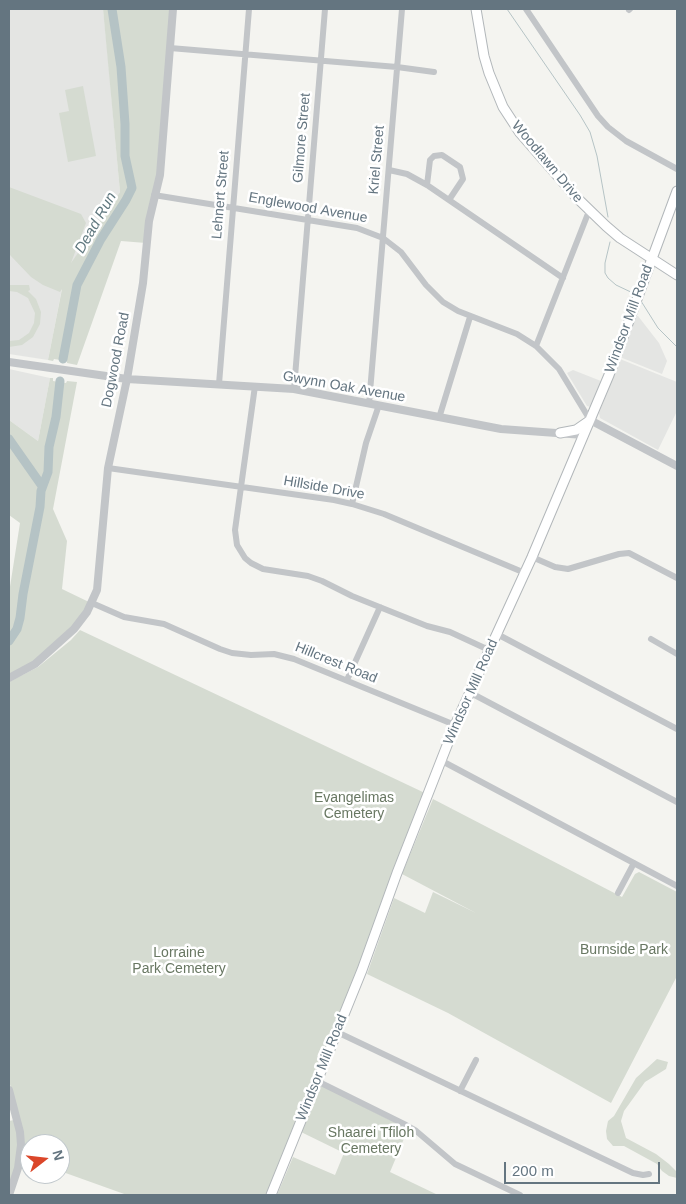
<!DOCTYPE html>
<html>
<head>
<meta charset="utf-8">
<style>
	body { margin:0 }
	#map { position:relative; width:686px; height:1204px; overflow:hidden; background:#f4f4f0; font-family:Arial,sans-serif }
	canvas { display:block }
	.frame { position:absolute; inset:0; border:10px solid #647580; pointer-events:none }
	.north { position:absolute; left:20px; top:1134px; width:50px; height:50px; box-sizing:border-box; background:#fff; border:1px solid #c1c8cc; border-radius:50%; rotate:74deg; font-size:14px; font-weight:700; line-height:20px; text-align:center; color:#647580 }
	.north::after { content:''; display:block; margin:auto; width:18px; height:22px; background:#db4629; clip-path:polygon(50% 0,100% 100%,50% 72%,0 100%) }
	.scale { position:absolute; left:504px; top:1162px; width:156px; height:22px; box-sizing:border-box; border:2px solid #647580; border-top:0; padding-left:6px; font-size:15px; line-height:18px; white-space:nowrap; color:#647580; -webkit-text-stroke:4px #fff; paint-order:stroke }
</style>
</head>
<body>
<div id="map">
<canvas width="686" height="1204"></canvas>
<div class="frame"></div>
<div class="north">N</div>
<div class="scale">200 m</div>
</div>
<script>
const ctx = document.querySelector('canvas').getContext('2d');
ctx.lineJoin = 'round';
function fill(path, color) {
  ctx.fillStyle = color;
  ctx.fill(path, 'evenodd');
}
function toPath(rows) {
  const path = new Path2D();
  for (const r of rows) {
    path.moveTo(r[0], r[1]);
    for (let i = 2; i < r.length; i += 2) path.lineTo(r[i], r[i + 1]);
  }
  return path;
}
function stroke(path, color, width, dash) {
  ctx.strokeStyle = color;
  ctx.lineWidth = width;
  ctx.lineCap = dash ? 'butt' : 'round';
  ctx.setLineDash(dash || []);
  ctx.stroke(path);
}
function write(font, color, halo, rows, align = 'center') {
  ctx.font = font + ' Arial,sans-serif';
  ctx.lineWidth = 5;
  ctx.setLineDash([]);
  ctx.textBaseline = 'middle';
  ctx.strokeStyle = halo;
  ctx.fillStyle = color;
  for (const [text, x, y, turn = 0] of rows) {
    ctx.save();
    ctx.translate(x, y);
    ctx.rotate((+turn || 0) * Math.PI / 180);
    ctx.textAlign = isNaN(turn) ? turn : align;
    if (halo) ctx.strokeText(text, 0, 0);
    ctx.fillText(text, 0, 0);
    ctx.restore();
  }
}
fill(toPath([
	[9,9,103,9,107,47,120,192,65,273,48,360,9,354],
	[636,316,638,316,659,343,667,361,662,374,620,357],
	[620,359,677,382,677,411,658,450,600,418,599,413],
	[9,369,50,378,38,441,9,420],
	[573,370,601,381,591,407,587,406,567,373]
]), '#e4e5e3');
fill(toPath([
	[103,9,172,9,158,178,146,243,121,241,77,365,67,363,67,361,54,359,53,361,48,360,62,289,60,292,43,285,31,277,10,255,9,251,9,187,81,214,86,223,71,263,120,192],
	[83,86,96,156,68,162,59,113,69,111,65,90],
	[9,285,29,285,30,290,28,291,36,299,41,312,40,324,33,337,22,345,9,347,9,341,19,340,29,333,34,323,35,313,28,298,17,292,9,291],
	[50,378,53,378,53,381,66,383,67,381,77,382,53,509,67,541,62,589,91,603,76,626,49,653,9,678,9,593,20,523,9,515,9,420,38,441],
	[80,630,427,794,359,969,268,1195,127,1195,60,1171,60,1144,30,1144,30,1161,22,1158,20,1119,9,1081,9,682,38,667,71,640],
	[433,799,622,897,635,874,639,872,677,892,677,976,611,1103,448,1013,367,974,394,898,425,913,433,892,476,913,402,874],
	[657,1059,668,1062,666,1069,645,1082,624,1111,621,1121,626,1138,656,1154,669,1164,677,1172,677,1178,669,1176,662,1171,657,1164,624,1146,613,1146,607,1139,606,1131,608,1121,614,1116,636,1078],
	[322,1086,408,1129,390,1172,438,1195,277,1195,293,1157,335,1175,344,1153,301,1132,319,1088],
	[14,1120,17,1131,18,1156,9,1187,9,1121]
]), '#d5dbd1');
stroke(toPath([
	[507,9,580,115,590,132,597,156,608,217],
	[610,242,605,263,605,273,608,278,616,285,635,294],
	[641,301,658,328,677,347]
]), '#b5c3c5', 1);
stroke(toPath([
	[63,359,77,285,101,239,126,200,132,188,125,156,125,124,121,67,112,9],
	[9,439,42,486],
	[9,641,17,629,20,618,23,594,40,507,41,491,48,472,49,447,56,417,60,381]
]), '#b5c3c5', 9);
const secondary = toPath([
	[476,9,484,56,489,73,503,107,520,133,575,196,606,226,620,238,677,275],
	[560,433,576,430,589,421],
	[271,1195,362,970,397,873,455,725,532,557,609,375,677,191]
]);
stroke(secondary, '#b2b7ba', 11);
stroke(toPath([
	[526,9,598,116,608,127,626,141,677,169],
	[629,10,630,9],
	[170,48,397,67,434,72],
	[389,170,407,174,427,185,563,278],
	[427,185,430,160,434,156,442,155,460,167,463,179,449,200],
	[154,195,357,228,383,238,401,252,426,285,443,302,458,311,517,334,536,346,559,369,590,420],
	[536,346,589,211],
	[219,384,249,9],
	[255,386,235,530,237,545,245,558,251,563,263,569,308,576,322,581,352,596,427,626,450,632,489,650],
	[294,389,325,9],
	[369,404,402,9],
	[439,418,470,317],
	[108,468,334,500,352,504,384,514,525,573],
	[352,504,366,443,379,405],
	[532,557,555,567,568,569,619,554,629,553,677,578],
	[92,603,124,617,164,624,220,649,232,653,251,655,274,654,294,659,455,725],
	[497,634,677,729],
	[651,639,677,654],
	[347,680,380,607],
	[469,692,677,802],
	[442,761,677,886],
	[618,893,634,863],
	[337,1032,633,1173,643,1175,649,1174],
	[317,1081,406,1125,415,1130,455,1164,520,1195],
	[460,1091,476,1060]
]), '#c2c5c8', 6);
stroke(toPath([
	[9,362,127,379,294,389,501,429,584,435],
	[590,420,677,466],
	[9,678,35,664,74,629,87,612,97,590,108,468,127,379,143,283,149,221,160,175,173,9],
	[9,1090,20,1132,21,1145,18,1168,9,1195]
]), '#c2c5c8', 8);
stroke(secondary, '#fff', 9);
write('14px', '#647580', '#fff', [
	["Gilmore Street",302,138,-85],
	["Kriel Street",377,160,-85],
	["Woodlawn Drive",547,162,50],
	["Lehnert Street",221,195,-85],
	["Englewood Avenue",308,208,10],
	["Windsor Mill Road",629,319,-70],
	["Dogwood Road",116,360,-79],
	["Gwynn Oak Avenue",344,387,10],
	["Hillside Drive",324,488,10],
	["Hillcrest Road",336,663,22],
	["Windsor Mill Road",471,692,-66],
	["Windsor Mill Road",322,1068,-68]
]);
write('14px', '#687762', '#fff', [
	["Evangelimas",354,798],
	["Cemetery",354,814],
	["Burnside Park",624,950],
	["Lorraine",179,953],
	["Park Cemetery",179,969],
	["Shaarei Tfiloh",371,1133],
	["Cemetery",371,1149]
]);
write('italic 15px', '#5f777e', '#fff', [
	["Dead Run",96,223,-60]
]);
</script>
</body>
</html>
